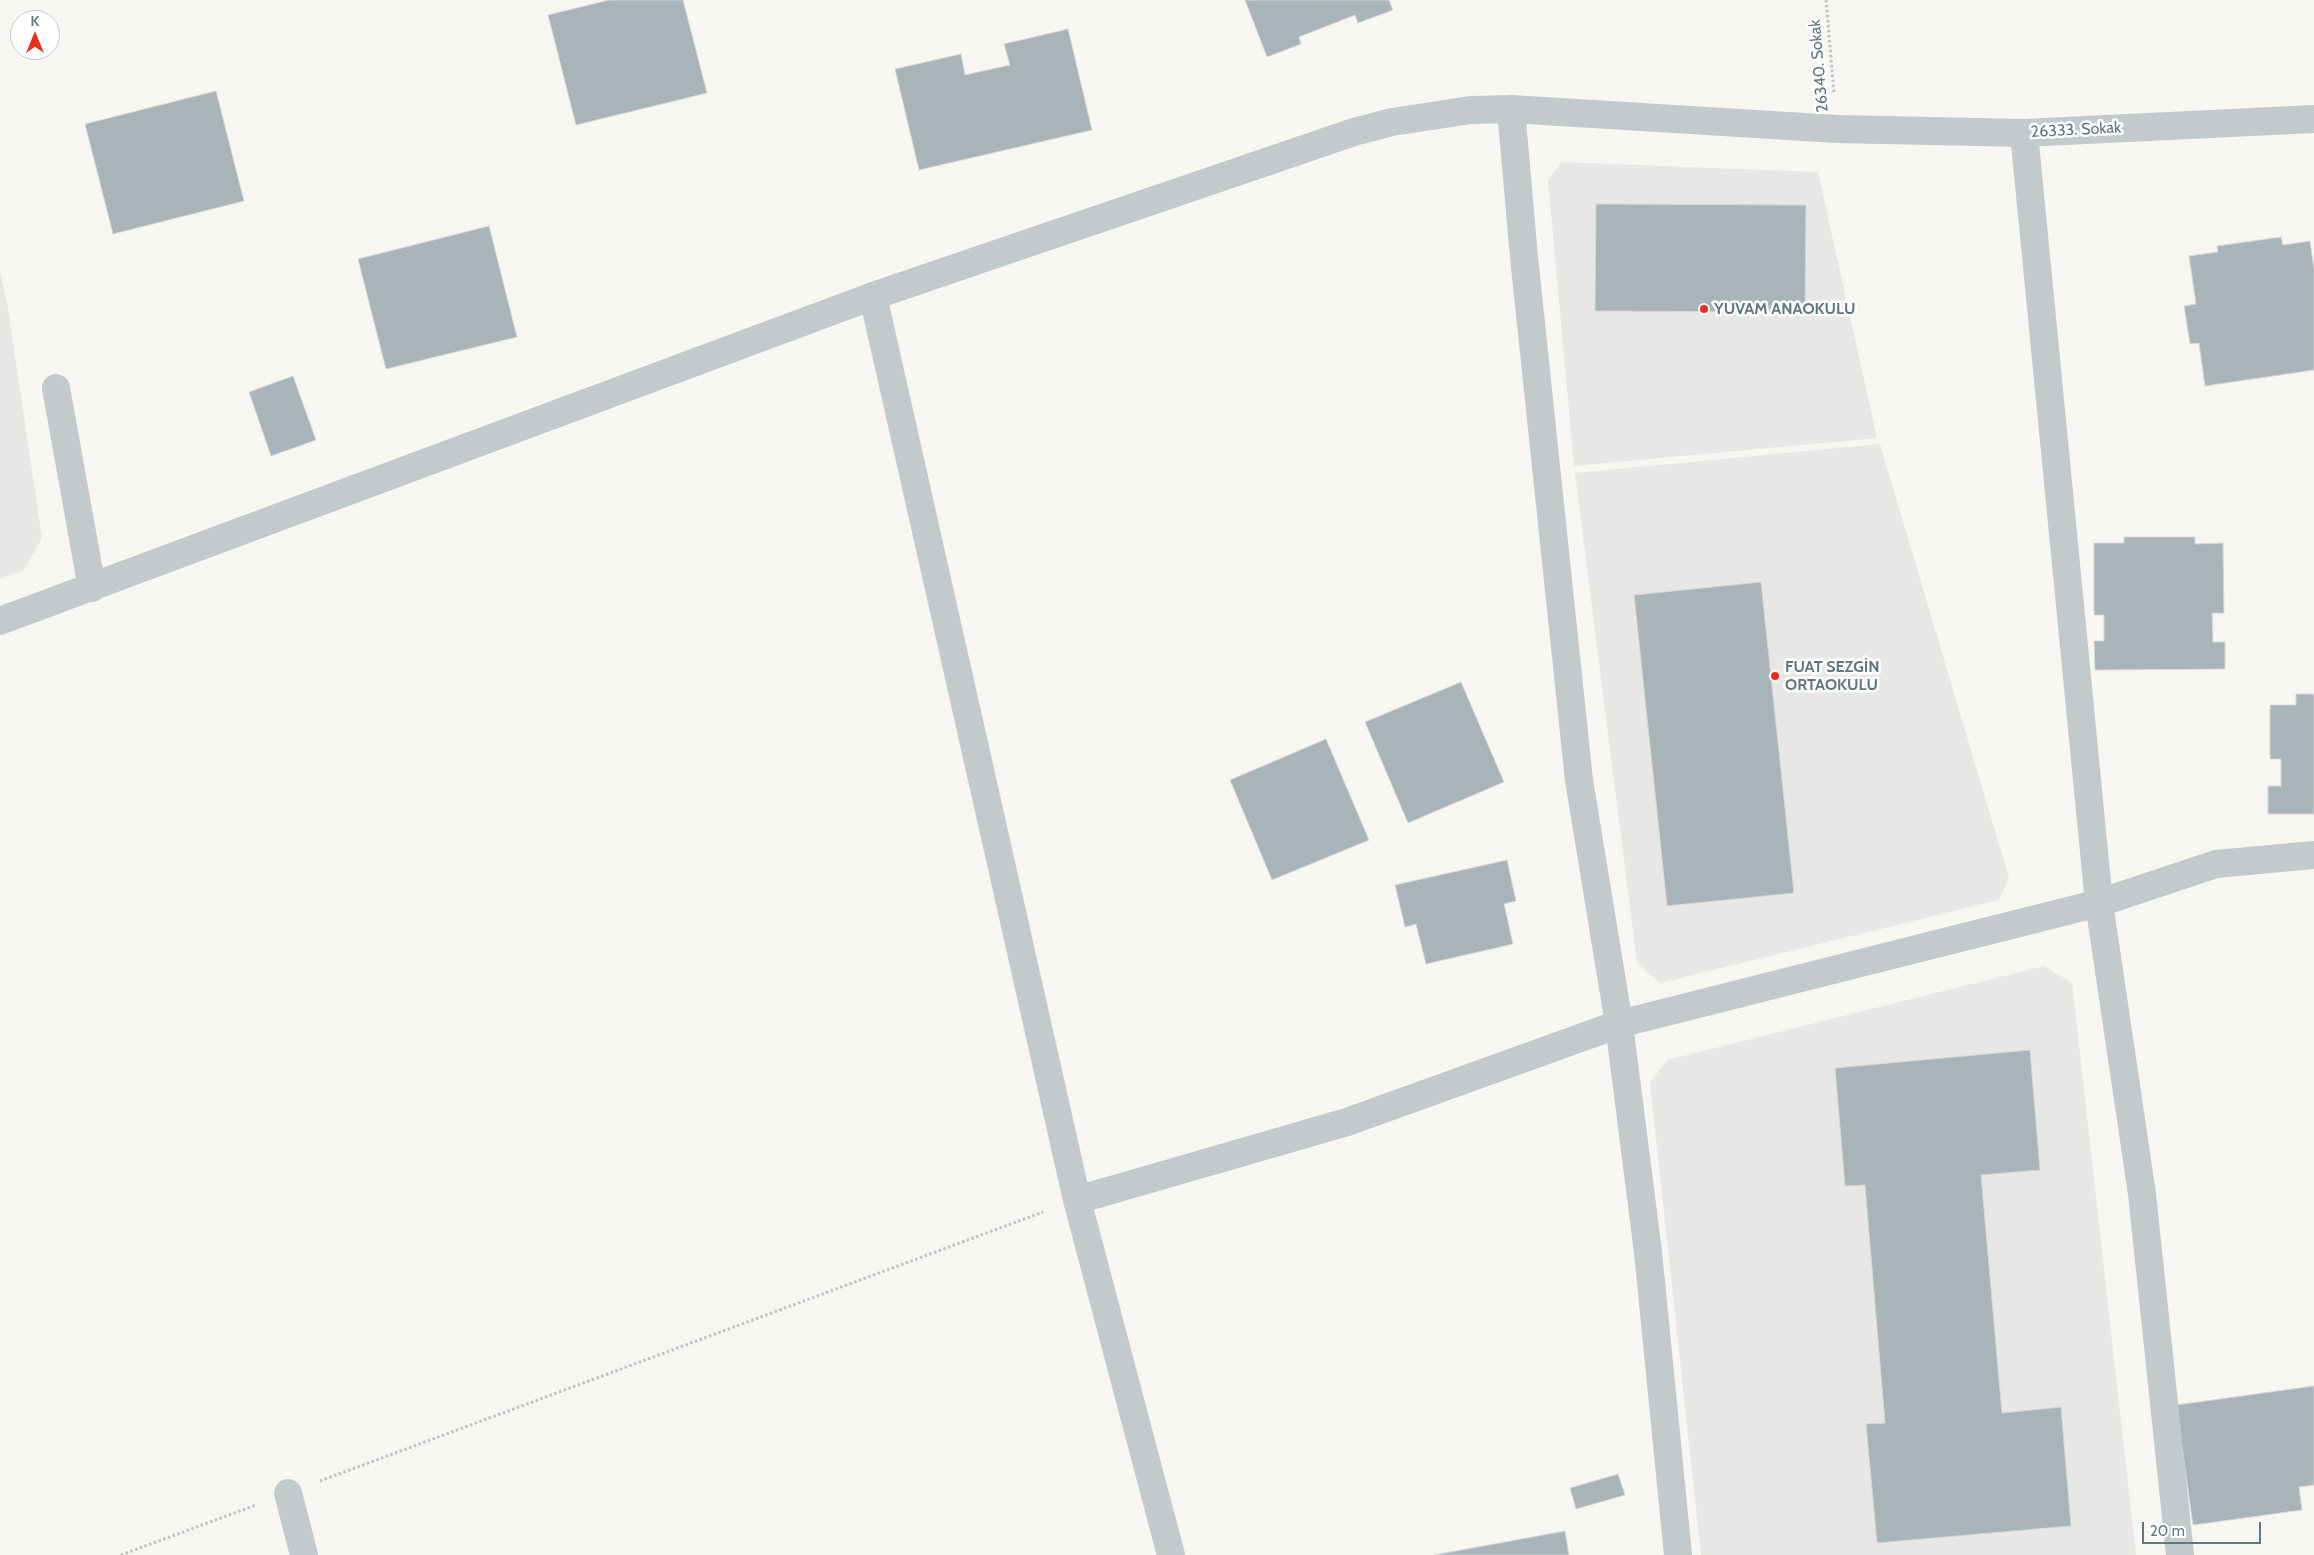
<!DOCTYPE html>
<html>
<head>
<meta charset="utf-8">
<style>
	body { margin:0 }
	#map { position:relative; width:2314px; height:1555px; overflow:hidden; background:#f7f6f3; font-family:Cabin,sans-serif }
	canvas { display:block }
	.north { position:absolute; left:10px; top:10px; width:50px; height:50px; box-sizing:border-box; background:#fff; border:1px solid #bfc9cc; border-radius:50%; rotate:0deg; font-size:14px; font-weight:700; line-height:20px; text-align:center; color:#607780 }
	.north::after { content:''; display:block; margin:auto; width:18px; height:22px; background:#ec2e1e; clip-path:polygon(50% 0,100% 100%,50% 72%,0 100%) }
	.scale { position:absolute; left:2142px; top:1522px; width:119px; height:22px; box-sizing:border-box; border:2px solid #607780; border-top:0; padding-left:6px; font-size:15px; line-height:18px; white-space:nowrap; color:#607780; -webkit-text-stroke:4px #fff; paint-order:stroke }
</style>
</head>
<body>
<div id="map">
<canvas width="2314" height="1555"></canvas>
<div class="north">K</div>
<div class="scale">20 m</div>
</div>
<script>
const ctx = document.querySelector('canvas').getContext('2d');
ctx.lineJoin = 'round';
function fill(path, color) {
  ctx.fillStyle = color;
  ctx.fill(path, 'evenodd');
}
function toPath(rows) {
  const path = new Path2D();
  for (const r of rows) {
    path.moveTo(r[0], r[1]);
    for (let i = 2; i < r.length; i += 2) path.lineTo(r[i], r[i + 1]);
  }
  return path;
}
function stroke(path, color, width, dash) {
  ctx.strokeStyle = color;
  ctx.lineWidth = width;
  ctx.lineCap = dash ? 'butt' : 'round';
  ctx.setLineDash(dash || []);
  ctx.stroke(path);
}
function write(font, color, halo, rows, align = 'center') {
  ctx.font = font + ' Cabin,sans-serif';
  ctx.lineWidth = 5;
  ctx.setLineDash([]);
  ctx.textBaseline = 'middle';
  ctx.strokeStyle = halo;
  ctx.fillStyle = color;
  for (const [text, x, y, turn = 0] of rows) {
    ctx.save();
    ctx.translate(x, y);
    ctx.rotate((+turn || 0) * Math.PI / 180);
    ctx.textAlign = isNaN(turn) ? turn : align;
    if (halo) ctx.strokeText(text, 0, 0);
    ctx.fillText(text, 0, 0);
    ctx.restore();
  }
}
fill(toPath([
	[1561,162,1818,172,1877,438,1574,466,1548,180],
	[0,272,7,302,42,538,24,570,0,579],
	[1880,444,2009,878,1999,900,1660,983,1637,963,1575,473],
	[2044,966,2072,983,2136,1555,1701,1555,1650,1083,1667,1060]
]), '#e7e8e6');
const building = toPath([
	[609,0,683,0,707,93,576,125,548,15,609,0],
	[1245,0,1389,0,1393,10,1358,23,1355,15,1299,37,1301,44,1267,57,1245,0],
	[1068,29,1092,130,919,170,895,69,961,54,965,75,1010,65,1004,44,1068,29],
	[216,91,244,201,113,234,85,124,216,91],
	[1596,204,1806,205,1805,312,1595,311,1596,204],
	[489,226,517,337,386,369,358,259,489,226],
	[2281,237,2283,245,2310,241,2314,269,2314,370,2205,386,2199,343,2190,344,2184,306,2196,304,2189,256,2218,252,2217,246,2281,237],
	[293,376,316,440,271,456,249,392,293,376],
	[2124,537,2195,537,2195,544,2223,543,2224,613,2212,613,2213,642,2225,642,2225,669,2095,670,2094,641,2104,641,2104,615,2094,615,2094,543,2124,543,2124,537],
	[1761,582,1794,893,1667,906,1634,595,1761,582],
	[1461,682,1504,782,1408,823,1365,722,1461,682],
	[2296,694,2314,694,2314,814,2268,814,2268,786,2281,786,2281,759,2270,759,2270,705,2296,705,2296,694],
	[1326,739,1369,840,1272,880,1230,780,1326,739],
	[1507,860,1516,901,1504,904,1513,944,1426,964,1416,924,1405,927,1395,885,1507,860],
	[2030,1050,2040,1170,1981,1175,2002,1413,2061,1407,2071,1526,1877,1543,1866,1424,1885,1423,1865,1185,1845,1186,1835,1068,2030,1050],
	[2314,1386,2314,1485,2299,1487,2302,1510,2193,1525,2176,1405,2314,1386],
	[1618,1474,1625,1495,1576,1509,1570,1488,1618,1474],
	[1565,1531,1569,1555,1434,1555,1565,1531]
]);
fill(building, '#a8b4b7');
stroke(building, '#d8d8d6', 1);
stroke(toPath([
	[1826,0,1834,94],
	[320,1481,1043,1212],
	[121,1555,256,1505]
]), '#c0c2c4', 3, [2.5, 2.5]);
stroke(toPath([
	[1511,109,1524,257,1579,780,1619,1024,1648,1252,1678,1555],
	[2024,133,2099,903,2142,1194,2180,1555],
	[873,296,1077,1200,1171,1555],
	[56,388,92,588],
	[0,621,873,296,1354,132,1392,122,1471,110,1511,109,1837,129,2024,133,2314,119],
	[1077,1200,1347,1122,1619,1024,2099,903,2216,864,2314,855],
	[288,1493,304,1555]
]), '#c4c9cb', 28);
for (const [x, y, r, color] of [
	[1704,309,5,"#ec2e1e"],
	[1775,676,5,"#ec2e1e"]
]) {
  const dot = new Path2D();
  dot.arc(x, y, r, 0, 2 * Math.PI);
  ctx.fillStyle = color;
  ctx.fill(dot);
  stroke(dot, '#fff', 2);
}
write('16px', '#607780', '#fff', [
	["26340. Sokak",1819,66,-95],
	["26333. Sokak",2076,130,-3]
]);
write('bold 16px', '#607780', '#fff', [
	["YUVAM ANAOKULU",1714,309],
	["FUAT SEZGİN",1785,667],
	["ORTAOKULU",1785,685]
], 'left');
</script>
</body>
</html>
